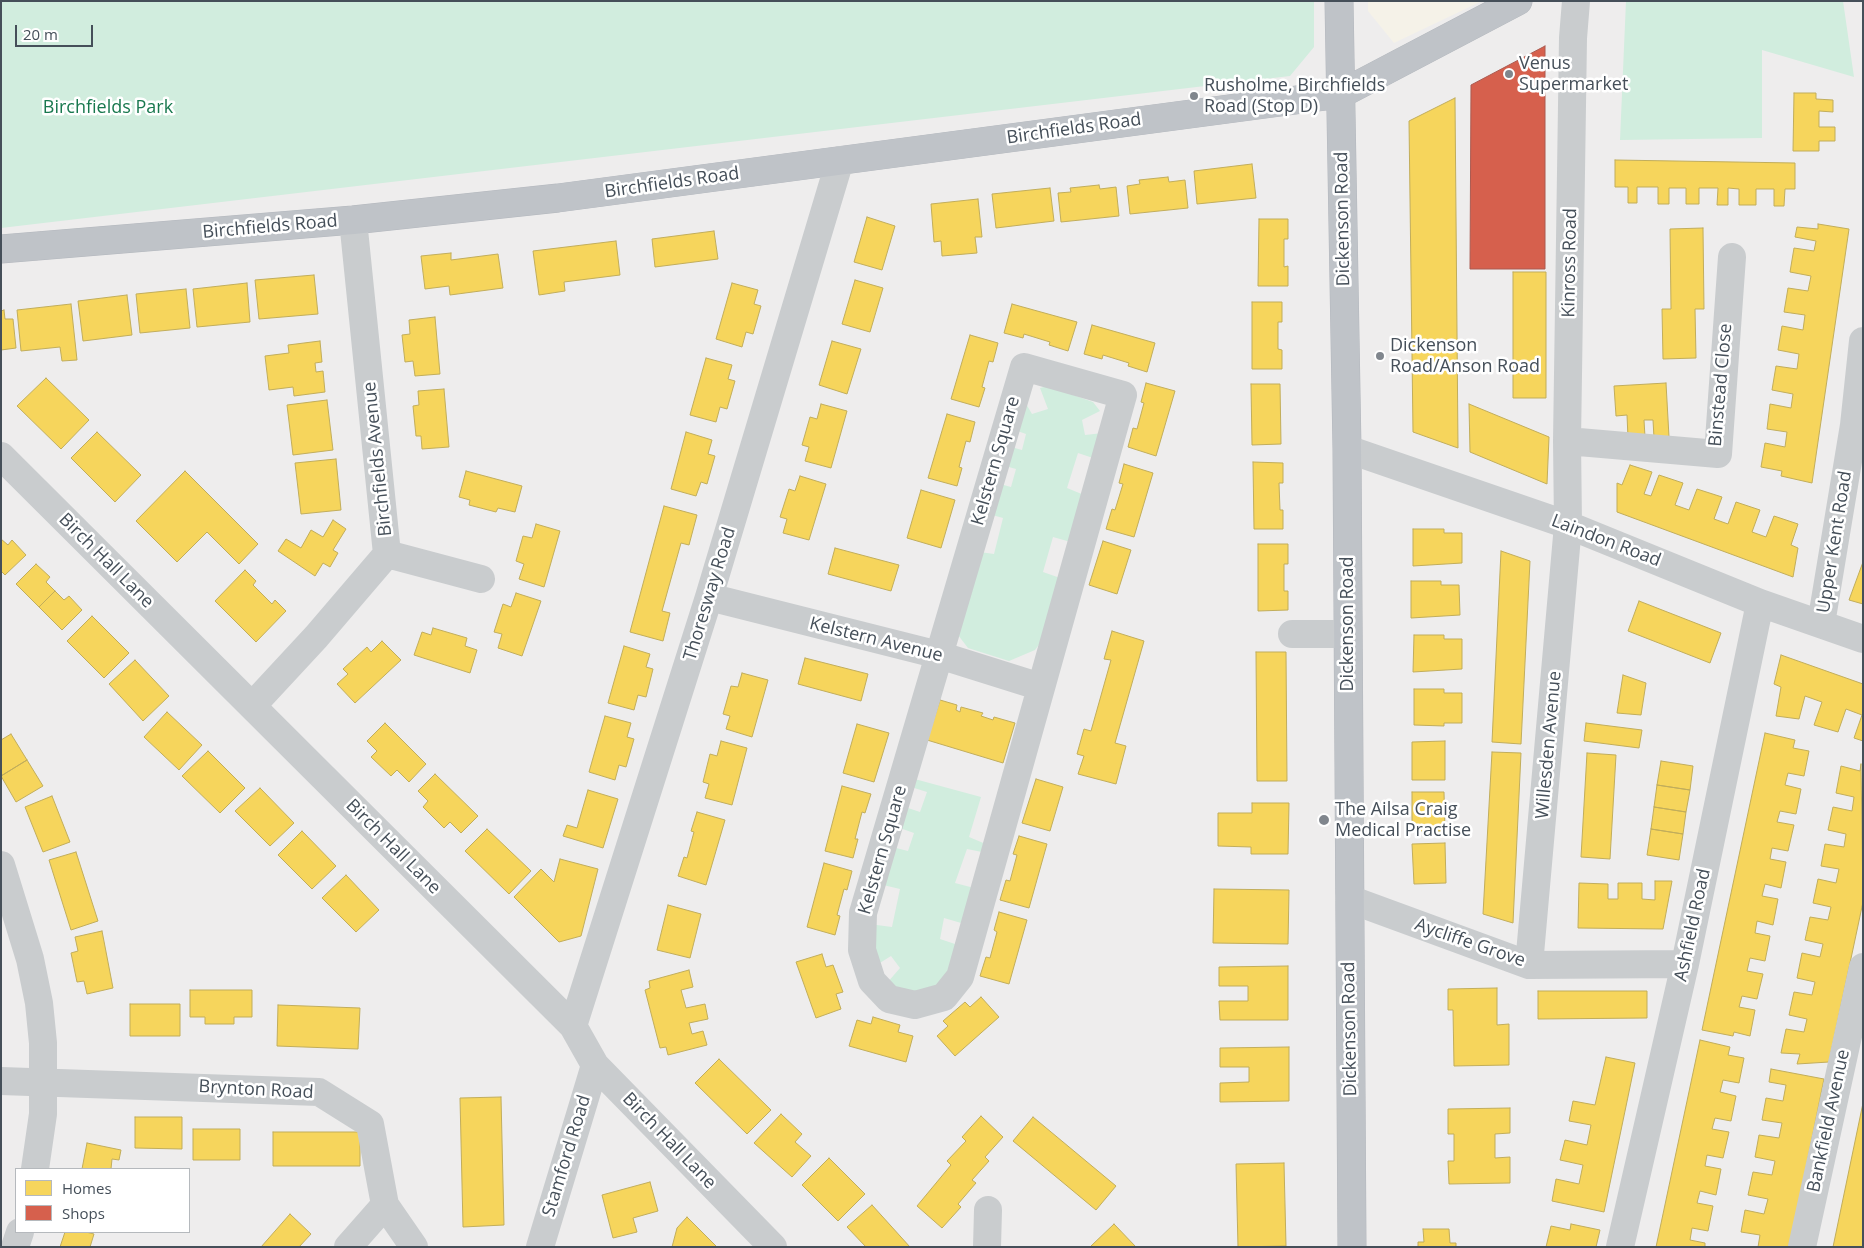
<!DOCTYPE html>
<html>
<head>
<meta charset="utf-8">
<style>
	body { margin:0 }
	#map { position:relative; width:1864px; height:1248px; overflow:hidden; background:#eeeded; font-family:"Open Sans",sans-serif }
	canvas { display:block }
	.frame { position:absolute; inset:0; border:2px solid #454f59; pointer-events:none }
	.legend { position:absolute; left:15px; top:1168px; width:175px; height:65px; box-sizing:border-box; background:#fff; border:1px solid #b5b9bd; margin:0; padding:6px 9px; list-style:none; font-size:15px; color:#454f59 }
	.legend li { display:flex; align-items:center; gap:10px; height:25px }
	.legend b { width:25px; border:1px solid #b5b9bd }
	.scale { position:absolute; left:15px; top:25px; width:78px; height:22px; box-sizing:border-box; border:2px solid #454f59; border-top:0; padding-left:6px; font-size:15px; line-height:18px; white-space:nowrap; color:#454f59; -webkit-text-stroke:4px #fff; paint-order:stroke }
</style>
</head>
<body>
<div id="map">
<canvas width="1864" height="1248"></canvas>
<div class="frame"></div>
<ul class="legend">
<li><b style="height:14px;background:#f6d55c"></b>Homes</li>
<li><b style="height:14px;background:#d6604d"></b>Shops</li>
</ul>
<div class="scale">20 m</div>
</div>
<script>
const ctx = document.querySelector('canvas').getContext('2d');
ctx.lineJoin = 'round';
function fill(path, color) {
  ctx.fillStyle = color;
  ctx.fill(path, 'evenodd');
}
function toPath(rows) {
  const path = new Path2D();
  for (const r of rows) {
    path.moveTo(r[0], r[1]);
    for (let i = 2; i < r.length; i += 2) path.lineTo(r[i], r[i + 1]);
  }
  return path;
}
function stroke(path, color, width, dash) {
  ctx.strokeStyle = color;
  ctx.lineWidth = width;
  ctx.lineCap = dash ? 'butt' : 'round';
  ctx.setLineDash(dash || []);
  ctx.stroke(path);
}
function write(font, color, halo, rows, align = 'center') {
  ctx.font = font + ' "Open Sans",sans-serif';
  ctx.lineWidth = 5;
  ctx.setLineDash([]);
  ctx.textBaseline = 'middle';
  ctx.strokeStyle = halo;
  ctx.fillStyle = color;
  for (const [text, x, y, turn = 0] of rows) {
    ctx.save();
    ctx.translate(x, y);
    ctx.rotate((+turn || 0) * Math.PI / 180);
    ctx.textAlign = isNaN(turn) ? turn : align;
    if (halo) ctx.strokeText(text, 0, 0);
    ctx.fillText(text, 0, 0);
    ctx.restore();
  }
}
fill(toPath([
	[1368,1,1482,1,1394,43,1368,11]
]), '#f5f2e8');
fill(toPath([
	[1,1,1314,1,1314,47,1290,76,1,228],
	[1626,1,1843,1,1854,77,1762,50,1762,138,1620,140],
	[1048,386,1093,402,1100,411,1082,420,1085,435,1103,433,1099,460,1078,453,1067,488,1089,497,1074,543,1053,537,1043,572,1063,579,1044,638,1035,650,1009,661,968,648,958,635,973,551,994,554,1003,518,985,513,993,482,1011,487,1016,469,998,464,1004,445,1022,450,1026,434,1009,428,1022,397,1032,414,1048,409,1040,388],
	[911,778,981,797,969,837,988,845,987,853,967,849,955,883,978,889,968,925,944,918,940,939,961,946,939,989,913,995,887,983,900,968,891,956,875,966,869,924,892,927,900,889,879,884,888,846,908,851,914,833,894,826,902,806,920,812,927,792,908,786]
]), '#d1edde');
const homes = toPath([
	[1794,93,1816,93,1816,99,1833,100,1833,112,1819,111,1819,127,1835,127,1835,141,1819,141,1819,151,1793,151,1794,93],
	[1455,98,1458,448,1413,432,1409,121,1455,98],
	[1615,160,1795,163,1795,189,1785,189,1784,206,1774,206,1774,189,1756,189,1756,205,1739,205,1739,189,1728,188,1728,205,1717,205,1718,188,1699,188,1699,204,1686,204,1686,188,1669,188,1669,204,1658,204,1658,187,1637,187,1637,203,1628,203,1628,187,1615,187,1615,160],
	[1252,164,1256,198,1197,204,1194,171,1252,164],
	[1168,177,1169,182,1185,180,1188,208,1130,214,1127,186,1140,184,1139,180,1168,177],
	[1099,185,1100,189,1116,187,1119,216,1061,222,1058,193,1071,192,1070,188,1099,185],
	[1050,188,1054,221,996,228,992,194,1050,188],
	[978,199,982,237,975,237,977,253,942,256,941,241,934,242,931,204,978,199],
	[867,217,895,226,882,270,854,262,867,217],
	[1259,219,1288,219,1288,239,1284,239,1284,267,1288,266,1288,286,1258,286,1259,219],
	[1818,224,1849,229,1812,483,1781,476,1782,471,1761,467,1765,443,1785,447,1787,432,1767,429,1770,404,1791,408,1793,394,1772,390,1776,366,1797,369,1799,354,1778,350,1782,326,1803,330,1805,315,1784,312,1788,288,1808,291,1811,276,1790,272,1794,248,1814,251,1816,241,1795,237,1797,227,1818,229,1818,224],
	[1703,228,1704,309,1695,309,1696,358,1663,359,1662,309,1671,309,1670,229,1703,228],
	[714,231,718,259,655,267,652,239,714,231],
	[616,241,620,275,564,282,565,291,539,295,533,251,616,241],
	[451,253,451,260,498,254,503,288,450,295,449,286,425,289,421,256,451,253],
	[1513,272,1546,272,1546,398,1513,398,1513,272],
	[314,275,318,314,259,319,255,280,314,275],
	[855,280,883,288,870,332,842,324,855,280],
	[247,283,250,322,197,327,193,289,247,283],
	[732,283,758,290,754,304,761,306,753,334,746,332,742,347,716,339,732,283],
	[186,289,190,328,140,333,136,294,186,289],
	[127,295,132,335,83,341,78,301,127,295],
	[1252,302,1282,302,1282,322,1278,322,1278,349,1282,350,1282,369,1252,369,1252,302],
	[71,304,77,360,62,361,60,347,21,351,17,310,71,304],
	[1012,304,1077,322,1068,351,1049,345,1050,342,1024,334,1023,338,1004,333,1012,304],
	[4,310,5,319,13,319,16,348,1,350,1,311,4,310],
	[435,317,440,374,415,376,413,361,405,362,402,335,410,334,409,320,435,317],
	[1092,325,1155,343,1147,372,1128,366,1129,363,1103,355,1102,359,1084,354,1092,325],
	[970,335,998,343,993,362,989,361,982,387,985,388,979,407,951,399,970,335],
	[320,341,322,362,315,363,316,372,323,371,325,392,294,396,293,387,269,390,265,356,289,353,288,345,320,341],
	[832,341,861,349,847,394,819,385,832,341],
	[706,358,732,365,728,379,735,381,727,409,720,407,716,422,690,415,706,358],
	[46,378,89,420,61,449,17,406,46,378],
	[1146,383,1175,391,1156,456,1128,447,1133,428,1137,429,1144,403,1141,402,1146,383],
	[1666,383,1669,437,1654,438,1653,420,1644,420,1645,437,1628,438,1627,415,1616,416,1614,386,1666,383],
	[1251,384,1280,384,1281,444,1252,445,1251,384],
	[444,389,449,447,422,449,421,436,416,436,413,406,419,405,418,391,444,389],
	[327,400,333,450,293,455,287,405,327,400],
	[821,404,847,411,831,468,805,461,809,447,802,445,810,417,817,419,821,404],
	[1469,404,1549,437,1547,484,1470,452,1469,404],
	[947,414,975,422,970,442,966,441,959,467,962,468,957,486,928,478,947,414],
	[97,432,141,475,115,502,71,458,97,432],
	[686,432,712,440,708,454,715,456,707,484,701,482,696,496,671,489,686,432],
	[336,459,341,510,301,514,295,463,336,459],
	[1253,462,1283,463,1283,483,1279,483,1280,510,1283,510,1283,529,1254,529,1253,462],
	[1124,464,1153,473,1134,537,1106,529,1112,509,1115,510,1123,484,1119,483,1124,464],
	[1630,465,1652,472,1644,494,1651,496,1659,475,1683,483,1675,505,1689,510,1697,489,1722,497,1714,519,1728,524,1736,502,1760,510,1752,532,1766,537,1774,516,1798,524,1791,545,1798,548,1793,577,1617,512,1617,483,1622,485,1630,465],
	[185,471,258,544,239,564,207,532,177,562,136,521,185,471],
	[466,471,522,486,515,512,498,508,496,512,469,505,470,500,459,497,466,471],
	[800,476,826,484,809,540,783,533,787,519,780,517,789,489,795,491,800,476],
	[921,490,955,500,941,548,907,538,921,490],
	[664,506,697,515,689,545,681,543,662,611,670,613,663,641,630,632,664,506],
	[333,520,346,529,333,550,338,553,330,567,323,563,315,576,278,551,286,539,301,548,311,530,323,537,333,520],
	[536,524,560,531,544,587,519,579,524,564,516,561,523,536,532,538,536,524],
	[1413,529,1444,529,1444,533,1462,533,1462,563,1413,566,1413,529],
	[1,539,8,545,12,540,26,555,5,575,1,571,1,539],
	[1103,541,1131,550,1117,594,1089,585,1103,541],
	[1258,544,1288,544,1288,564,1284,564,1284,591,1288,591,1288,610,1258,611,1258,544],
	[835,548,899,565,891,591,828,574,835,548],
	[1501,551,1530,561,1521,744,1492,742,1501,551],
	[1863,562,1863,604,1849,600,1863,562],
	[36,564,50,577,46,582,55,591,39,607,16,584,36,564],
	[245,570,256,581,253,585,272,604,275,600,286,611,256,642,215,601,245,570],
	[1411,581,1441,581,1441,585,1459,585,1460,615,1411,618,1411,581],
	[55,591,64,600,69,596,82,610,62,630,39,607,55,591],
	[516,593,541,601,522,656,498,648,502,634,494,632,503,604,511,607,516,593],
	[1639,601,1721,633,1710,663,1628,631,1639,601],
	[92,616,129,653,104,678,67,641,92,616],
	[433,628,467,638,465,646,477,650,470,673,414,655,422,632,431,635,433,628],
	[1112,631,1144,641,1115,743,1126,746,1116,784,1078,774,1084,756,1077,754,1084,729,1091,731,1111,660,1104,659,1112,631],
	[1414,635,1444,635,1444,639,1462,639,1462,669,1413,672,1414,635],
	[382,641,401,660,355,703,337,684,348,674,343,669,367,647,371,652,382,641],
	[624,646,650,654,646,667,653,669,646,697,638,695,634,710,608,703,624,646],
	[1256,652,1286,652,1287,781,1257,781,1256,652],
	[1781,655,1863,684,1863,741,1854,738,1862,715,1846,709,1838,732,1814,725,1822,702,1805,696,1799,719,1776,716,1781,687,1774,684,1781,655],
	[805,658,868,674,861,701,798,684,805,658],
	[135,660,169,696,143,721,109,684,135,660],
	[742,673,768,680,752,737,726,729,730,716,723,714,731,686,738,687,742,673],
	[1623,675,1646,683,1641,715,1617,713,1623,675],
	[1414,689,1444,689,1444,693,1462,693,1462,723,1444,723,1444,726,1414,725,1414,689],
	[940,700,957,705,956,710,960,712,961,707,983,713,981,716,993,720,994,717,1015,723,1003,763,927,740,940,700],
	[167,712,202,745,179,770,144,737,167,712],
	[605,716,631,723,627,737,634,739,626,767,619,765,615,780,589,772,605,716],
	[385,723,426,764,409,782,397,770,391,776,371,757,377,751,367,741,385,723],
	[1586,723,1642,730,1639,748,1584,741,1586,723],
	[857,724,889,733,874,782,843,773,857,724],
	[1765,733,1795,740,1793,748,1809,751,1804,776,1788,773,1785,785,1801,789,1796,814,1780,811,1777,822,1794,825,1788,851,1772,848,1770,859,1786,862,1781,888,1765,884,1762,896,1778,899,1773,925,1757,921,1755,933,1770,936,1765,961,1750,958,1747,971,1763,974,1757,999,1742,996,1739,1007,1755,1010,1750,1036,1734,1032,1733,1036,1702,1030,1765,733],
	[11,734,27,760,1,776,1,740,11,734],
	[721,741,747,748,732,805,705,798,709,784,703,782,710,754,717,756,721,741],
	[1445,741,1445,780,1412,780,1412,742,1445,741],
	[208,751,245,788,220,813,182,776,208,751],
	[1492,752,1521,753,1513,923,1483,914,1492,752],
	[1587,753,1616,755,1610,859,1581,857,1587,753],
	[27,760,43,786,16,802,1,776,27,760],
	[1661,761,1693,766,1690,790,1657,785,1661,761],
	[1861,764,1863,902,1829,1062,1797,1064,1800,1054,1781,1053,1786,1029,1804,1032,1807,1019,1789,1015,1794,992,1812,995,1815,982,1797,978,1802,953,1820,957,1823,944,1805,940,1810,917,1828,920,1831,907,1813,903,1818,879,1836,883,1839,869,1821,866,1825,844,1844,847,1846,834,1828,830,1833,807,1852,811,1854,797,1836,793,1841,766,1860,771,1861,764],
	[435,774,478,816,461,833,450,822,444,828,423,807,428,801,418,791,435,774],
	[1036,779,1063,787,1050,831,1022,823,1036,779],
	[1657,785,1690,790,1686,812,1654,807,1657,785],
	[842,786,871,794,865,813,862,812,855,839,858,839,853,858,825,851,842,786],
	[260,788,294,823,270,846,235,811,260,788],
	[588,790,618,799,603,848,563,836,567,825,577,828,588,790],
	[1412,792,1444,792,1445,831,1412,831,1412,792],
	[52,796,70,842,43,852,25,807,52,796],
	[1252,803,1289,803,1288,854,1251,854,1251,847,1218,846,1218,813,1252,813,1252,803],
	[1654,807,1686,812,1683,834,1651,829,1654,807],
	[697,812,725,820,706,885,678,876,684,857,687,858,694,832,691,831,697,812],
	[487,829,531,871,509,894,465,851,487,829],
	[1651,829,1683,834,1679,860,1647,855,1651,829],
	[302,831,336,866,312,889,278,855,302,831],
	[1019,836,1047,844,1029,908,1000,900,1006,880,1010,881,1017,855,1013,854,1019,836],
	[1445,843,1446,883,1414,884,1412,844,1445,843],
	[76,852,98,921,71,930,49,860,76,852],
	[560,859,598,869,581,936,559,942,514,897,541,869,554,882,560,859],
	[824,863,852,871,847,890,844,889,837,915,840,916,835,935,807,927,824,863],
	[346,875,379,910,356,932,322,898,346,875],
	[1655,881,1672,881,1663,929,1578,928,1579,883,1608,884,1608,899,1618,899,1618,883,1642,883,1642,899,1655,900,1655,881],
	[1214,889,1289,890,1288,944,1213,943,1214,889],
	[668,905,701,914,690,958,657,950,668,905],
	[999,912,1027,920,1009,984,980,976,986,957,990,958,997,932,994,930,999,912],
	[102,931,113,988,87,994,84,981,77,982,71,953,78,951,75,937,102,931],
	[822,954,826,967,833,965,843,992,836,994,841,1009,816,1018,796,962,822,954],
	[1288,966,1288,1020,1220,1020,1219,1001,1248,1001,1248,986,1219,986,1219,967,1288,966],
	[689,970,693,987,681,990,686,1008,705,1004,708,1019,689,1023,692,1034,703,1031,707,1045,668,1055,666,1047,660,1048,645,990,650,988,649,981,689,970],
	[1497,988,1497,1025,1509,1024,1509,1065,1454,1066,1453,1010,1448,1010,1448,989,1497,988],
	[190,990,252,990,252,1017,234,1017,234,1024,205,1024,205,1017,190,1017,190,990],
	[1538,991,1647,991,1647,1018,1538,1019,1538,991],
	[981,997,999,1017,955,1056,937,1036,948,1026,943,1021,965,1002,970,1007,981,997],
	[130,1004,180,1004,180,1036,130,1036,130,1004],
	[278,1005,360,1008,358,1049,277,1046,278,1005],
	[873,1017,900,1025,898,1032,913,1036,906,1062,849,1046,857,1020,871,1024,873,1017],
	[1700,1040,1730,1047,1728,1055,1744,1058,1739,1083,1723,1080,1720,1092,1736,1096,1731,1121,1715,1118,1712,1129,1729,1132,1723,1158,1707,1155,1705,1166,1721,1169,1716,1195,1700,1191,1697,1203,1713,1206,1708,1231,1692,1228,1690,1240,1705,1243,1705,1247,1656,1247,1700,1040],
	[1289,1047,1289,1101,1220,1102,1220,1083,1249,1082,1249,1067,1220,1067,1220,1048,1289,1047],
	[1606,1057,1635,1063,1604,1212,1552,1201,1556,1179,1579,1184,1583,1165,1560,1160,1565,1140,1587,1145,1591,1125,1569,1121,1573,1101,1595,1105,1606,1057],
	[719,1059,771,1110,747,1134,695,1083,719,1059],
	[1771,1069,1824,1079,1790,1247,1758,1247,1760,1235,1741,1232,1745,1210,1764,1214,1768,1199,1748,1195,1753,1172,1772,1175,1775,1161,1755,1157,1759,1135,1779,1138,1782,1123,1762,1120,1766,1098,1783,1101,1786,1085,1769,1082,1771,1069],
	[501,1097,504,1225,463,1227,460,1098,501,1097],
	[1863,1103,1863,1247,1833,1247,1863,1103],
	[1510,1108,1510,1133,1495,1134,1495,1158,1510,1157,1510,1183,1449,1184,1448,1161,1454,1161,1454,1134,1448,1134,1448,1109,1510,1108],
	[781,1114,802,1134,795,1142,811,1156,792,1177,754,1143,781,1114],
	[981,1116,1003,1137,985,1157,989,1161,972,1180,976,1183,958,1204,961,1207,942,1228,917,1206,951,1165,947,1161,966,1141,962,1137,981,1116],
	[135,1117,182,1117,182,1149,135,1148,135,1117],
	[1033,1117,1116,1186,1096,1210,1013,1141,1033,1117],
	[193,1129,240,1129,240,1160,193,1160,193,1129],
	[273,1132,360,1132,360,1166,273,1166,273,1132],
	[87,1143,121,1150,119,1160,112,1159,111,1169,82,1169,87,1143],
	[829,1158,865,1194,838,1221,802,1185,829,1158],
	[1284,1163,1286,1246,1238,1247,1236,1164,1284,1163],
	[650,1182,658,1211,633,1218,637,1232,613,1238,602,1195,650,1182],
	[872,1205,910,1247,866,1247,847,1227,872,1205],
	[290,1214,311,1234,299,1247,261,1247,290,1214],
	[687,1217,717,1247,672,1247,677,1228,687,1217],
	[1114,1224,1136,1247,1090,1247,1091,1246,1114,1224],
	[1571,1224,1600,1230,1596,1247,1546,1247,1551,1226,1570,1230,1571,1224],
	[1423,1229,1449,1229,1450,1243,1456,1243,1456,1247,1418,1247,1418,1242,1424,1242,1423,1229],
	[65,1232,86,1232,94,1234,90,1247,60,1247,65,1232]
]);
fill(homes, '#f6d55c');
stroke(homes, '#c1ad5b', 1);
const shops = toPath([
	[1545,46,1545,269,1470,269,1471,85,1545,46]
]);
fill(shops, '#d6604d');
stroke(shops, '#aa5b51', 1);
const trunk = toPath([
	[1339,1,1347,449,1352,1247],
	[1,249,353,220,558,198,1341,94,1518,1]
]);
stroke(trunk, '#b3b7bd', 29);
stroke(toPath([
	[1024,367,1123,395,960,977,944,997,915,1005,889,999,872,981,862,950,863,913,1024,367],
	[1567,441,1718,454,1732,257],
	[1347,449,1568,525,1760,603,1863,639],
	[1,456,573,1026,595,1065,773,1247],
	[387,554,481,579],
	[709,597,939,655,1041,687],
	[1821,624,1854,425,1863,341],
	[1292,634,1348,634],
	[252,706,316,637,387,554,353,220],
	[1,865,30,959,39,1003,43,1043,43,1114,35,1169],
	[1349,899,1529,965,1685,964],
	[1529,965,1568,525,1567,441,1573,38,1576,1],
	[573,1026,709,597,840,160],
	[1,1081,319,1092,370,1124,385,1205,414,1247],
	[15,1247,20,1232],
	[348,1247,385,1205],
	[540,1247,595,1065],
	[987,1247,988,1210],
	[1620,1247,1685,964,1760,603],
	[1802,1247,1863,967]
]), '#c9ccce', 28);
stroke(trunk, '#bfc3c8', 28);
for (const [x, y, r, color] of [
	[1509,74,5,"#80868d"],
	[1194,96,5,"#80868d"],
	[1380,356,5,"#80868d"],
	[1324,820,6,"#80868d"]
]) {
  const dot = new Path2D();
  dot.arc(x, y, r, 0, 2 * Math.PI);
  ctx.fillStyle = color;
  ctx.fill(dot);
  stroke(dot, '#fff', 2);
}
write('18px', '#454f59', '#fff', [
	["Venus",1519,64],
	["Supermarket",1519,85],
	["Rusholme, Birchfields",1204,86],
	["Road (Stop D)",1204,107],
	["Dickenson",1390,346],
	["Road/Anson Road",1390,367],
	["The Ailsa Craig",1335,810],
	["Medical Practise",1335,831]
], 'left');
write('18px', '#18784e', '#fff', [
	["Birchfields Park",108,108]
]);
write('18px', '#454f59', '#fff', [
	["Birchfields Road",1074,129,-8],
	["Birchfields Road",672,183,-8],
	["Dickenson Road",1343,219,-91],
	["Birchfields Road",270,227,-5],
	["Kinross Road",1570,263,-89],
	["Binstead Close",1721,385,-85],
	["Birchfields Avenue",378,459,-96],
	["Kelstern Square",996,461,-74],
	["Laindon Road",1606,541,21],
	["Upper Kent Road",1835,542,-81],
	["Birch Hall Lane",106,561,45],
	["Thoresway Road",710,594,-73],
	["Dickenson Road",1348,624,-90],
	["Kelstern Avenue",876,640,14],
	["Willesden Avenue",1549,745,-85],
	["Birch Hall Lane",393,847,45],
	["Kelstern Square",883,850,-74],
	["Ashfield Road",1693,925,-78],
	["Aycliffe Grove",1470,943,19],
	["Dickenson Road",1350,1029,-91],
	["Brynton Road",256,1090,3],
	["Bankfield Avenue",1829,1121,-78],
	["Birch Hall Lane",669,1141,46],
	["Stamford Road",567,1156,-73]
]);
</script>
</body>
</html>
